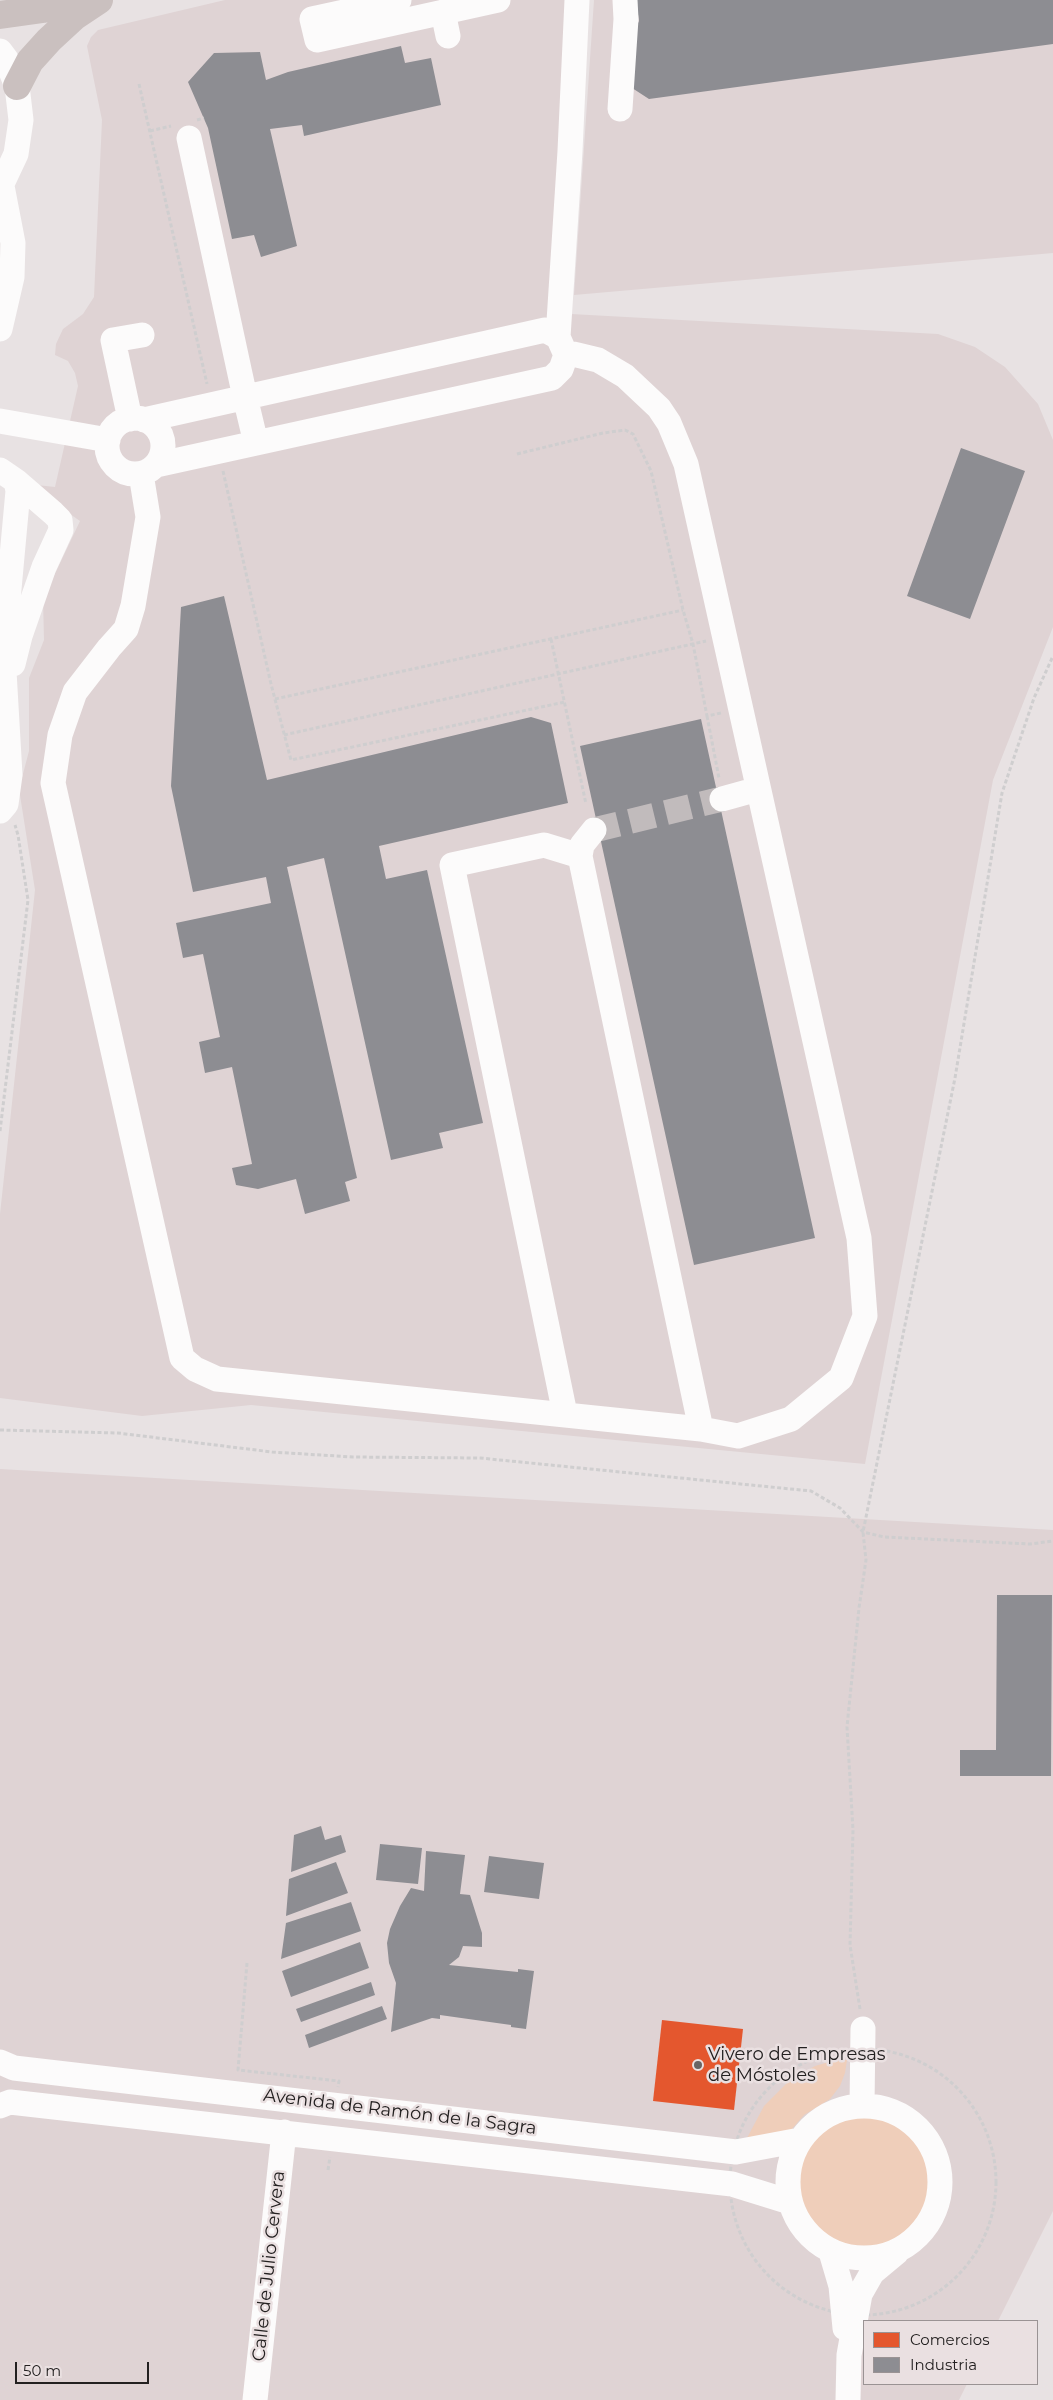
<!DOCTYPE html>
<html>
<head>
<meta charset="utf-8">
<style>
	body { margin:0 }
	#map { position:relative; width:1053px; height:2400px; overflow:hidden; background:#e8e2e3; font-family:Montserrat,sans-serif }
	canvas { display:block }
	.legend { position:absolute; left:863px; top:2320px; width:175px; height:65px; box-sizing:border-box; background:#eae0e1; border:1px solid #9a9394; margin:0; padding:6px 9px; list-style:none; font-size:15px; color:#232020 }
	.legend li { display:flex; align-items:center; gap:10px; height:25px }
	.legend b { width:25px; border:1px solid #9a9394 }
	.scale { position:absolute; left:15px; top:2362px; width:134px; height:22px; box-sizing:border-box; border:2px solid #232020; border-top:0; padding-left:6px; font-size:15px; line-height:18px; white-space:nowrap; color:#232020; -webkit-text-stroke:4px #eae0e1; paint-order:stroke }
</style>
</head>
<body>
<div id="map">
<canvas width="1053" height="2400"></canvas>
<ul class="legend">
<li><b style="height:14px;background:#e4572e"></b>Comercios</li>
<li><b style="height:14px;background:#8d8d92"></b>Industria</li>
</ul>
<div class="scale">50 m</div>
</div>
<script>
const ctx = document.querySelector('canvas').getContext('2d');
ctx.lineJoin = 'round';
function fill(path, color) {
  ctx.fillStyle = color;
  ctx.fill(path, 'evenodd');
}
function toPath(rows) {
  const path = new Path2D();
  for (const r of rows) {
    if (r.length === 3) {
      path.moveTo(r[0] + r[2], r[1]);
      path.arc(r[0], r[1], r[2], 0, 2 * Math.PI);
      continue;
    }
    path.moveTo(r[0], r[1]);
    for (let i = 2; i < r.length; i += 2) path.lineTo(r[i], r[i + 1]);
  }
  return path;
}
function stroke(path, color, width, dash) {
  ctx.strokeStyle = color;
  ctx.lineWidth = width;
  ctx.lineCap = dash ? 'butt' : 'round';
  ctx.setLineDash(dash || []);
  ctx.stroke(path);
}
function write(font, color, halo, rows, align = 'center') {
  ctx.font = font + ' Montserrat,sans-serif';
  ctx.lineWidth = 5;
  ctx.setLineDash([]);
  ctx.textBaseline = 'middle';
  ctx.strokeStyle = halo;
  ctx.fillStyle = color;
  for (const [text, x, y, turn = 0] of rows) {
    ctx.save();
    ctx.translate(x, y);
    ctx.rotate((+turn || 0) * Math.PI / 180);
    ctx.textAlign = isNaN(turn) ? turn : align;
    if (halo) ctx.strokeText(text, 0, 0);
    ctx.fillText(text, 0, 0);
    ctx.restore();
  }
}
fill(toPath([
	[225,0,589,0,571,314,938,334,975,347,1005,367,1038,404,1053,440,1053,627,993,780,865,1464,251,1405,142,1416,0,1398,0,1214,35,890,19,789,29,751,29,678,44,640,43,599,80,521,27,484,55,487,78,386,75,373,68,361,55,355,56,344,63,329,83,314,94,297,102,120,87,46,91,37,98,30],
	[594,0,1053,0,1053,253,574,295],
	[0,1469,1053,1530,1053,2211,998,2321,864,2321,864,2384,967,2384,959,2400,0,2400]
]), '#dfd3d4');
fill(toPath([
	[839,2059,847,2060,845,2073,840,2086,830,2099,804,2115,791,2130,747,2138,764,2106,791,2079,815,2066],
	[864,2182,65]
]), '#efceba');
fill(toPath([
	[662,2020,743,2029,734,2110,653,2101]
]), '#e4572e');
fill(toPath([
	[636,0,1053,0,1053,44,649,99,629,86,624,51,639,21],
	[401,46,405,63,431,58,441,105,304,136,302,125,270,129,297,246,261,257,254,235,232,239,208,128,188,82,214,53,260,52,266,80,288,72],
	[961,448,1025,471,970,619,907,596],
	[224,596,267,780,531,717,551,723,568,803,379,846,386,879,427,870,483,1123,439,1133,443,1148,391,1160,324,858,287,867,357,1178,345,1182,350,1201,305,1214,296,1179,258,1189,236,1185,232,1168,252,1164,232,1067,205,1073,199,1042,220,1037,203,954,183,958,176,923,271,903,266,877,193,892,171,786,181,607],
	[701,719,815,1238,694,1265,580,746],
	[997,1595,1052,1595,1051,1776,960,1776,960,1750,996,1750],
	[321,1826,325,1840,341,1835,346,1852,291,1872,294,1835],
	[380,1844,422,1848,418,1884,376,1880],
	[426,1851,465,1855,460,1894,470,1895,482,1933,482,1947,463,1946,459,1957,449,1965,518,1972,518,1969,534,1971,526,2029,511,2027,511,2025,440,2015,440,2019,432,2018,391,2032,396,1983,389,1963,387,1943,390,1929,400,1906,411,1888,424,1891],
	[489,1856,544,1863,539,1899,484,1892],
	[336,1862,348,1893,286,1916,289,1879],
	[351,1902,361,1931,281,1959,286,1923],
	[360,1942,369,1968,291,1997,282,1971],
	[371,1982,375,1995,301,2022,296,2009],
	[382,2006,387,2019,309,2048,305,2035]
]), '#8d8d92');
stroke(toPath([
	[594,830,722,799]
]), '#c1bbbc', 25, [25, 12]);
stroke(toPath([
	[139,84,207,384],
	[197,120,204,118],
	[150,131,171,126],
	[517,454,603,433,625,430,633,434,651,471,683,610,693,644,707,716,721,713],
	[223,471,271,684,291,760,565,702],
	[551,639,586,804],
	[275,699,683,610],
	[707,716,719,778],
	[284,735,706,641],
	[0,1131,28,900,18,835,15,825],
	[0,1430,118,1433,272,1452,353,1457,480,1458,811,1491,840,1508,863,1532,884,1537,1030,1544,1053,1541],
	[247,1963,238,2070,339,2081,338,2087],
	[860,2009,850,1945,853,1830,847,1727,859,1608,866,1560,863,1532,955,1078,1002,793,1034,698,1053,656],
	[863,2182,133],
	[328,2170,330,2157]
]), '#cfcecf', 3, [4, 2.5]);
stroke(toPath([
	[399,0,312,19,317,40,498,0],
	[443,12,448,36],
	[0,51,6,59,17,86,21,120,16,154,0,188],
	[620,109,626,19,625,0],
	[189,138,245,397,256,443],
	[0,329,12,277,13,243,2,186],
	[558,337,570,151,577,0],
	[135,446,28],
	[130,419,113,340,142,335],
	[144,420,545,330,558,337,566,355,561,369,552,378,156,465],
	[0,421,108,440],
	[0,470,16,481,18,491,3,654,10,775,6,804,0,811],
	[141,474,148,517,133,606,126,629,109,648,75,692,60,735,53,783,182,1358,195,1369,217,1379,701,1429,738,1436,791,1419,841,1378,865,1316,859,1238,686,464,669,423,659,408,625,376,598,360,573,354,566,355],
	[13,664,20,636,44,567,61,530,60,520,53,513,16,481],
	[722,799,758,789],
	[580,856,582,845,594,830],
	[565,1414,452,865,544,845,580,856,701,1429],
	[0,2062,14,2068,736,2152,800,2140],
	[0,2106,10,2102,732,2184,790,2202],
	[862,2106,863,2029],
	[864,2182,76],
	[831,2252,841,2286,845,2328],
	[255,2400,284,2132],
	[848,2400,849,2355,860,2294,872,2273,896,2253]
]), '#fcfbfb', 25);
stroke(toPath([
	[0,15,43,9,77,0],
	[17,86,30,61,49,40,75,16,99,0]
]), '#cac0bf', 28);
for (const [x, y, r, color] of [
	[698,2065,5,"#686464"]
]) {
  const dot = new Path2D();
  dot.arc(x, y, r, 0, 2 * Math.PI);
  ctx.fillStyle = color;
  ctx.fill(dot);
  stroke(dot, '#eae0e1', 2);
}
write('18px', '#232020', '#eae0e1', [
	["Vivero de Empresas",708,2055],
	["de Móstoles",708,2076]
], 'left');
write('18px', '#232020', '#eae0e1', [
	["Avenida de Ramón de la Sagra",400,2112,7],
	["Calle de Julio Cervera",269,2266,-84]
]);
</script>
</body>
</html>
